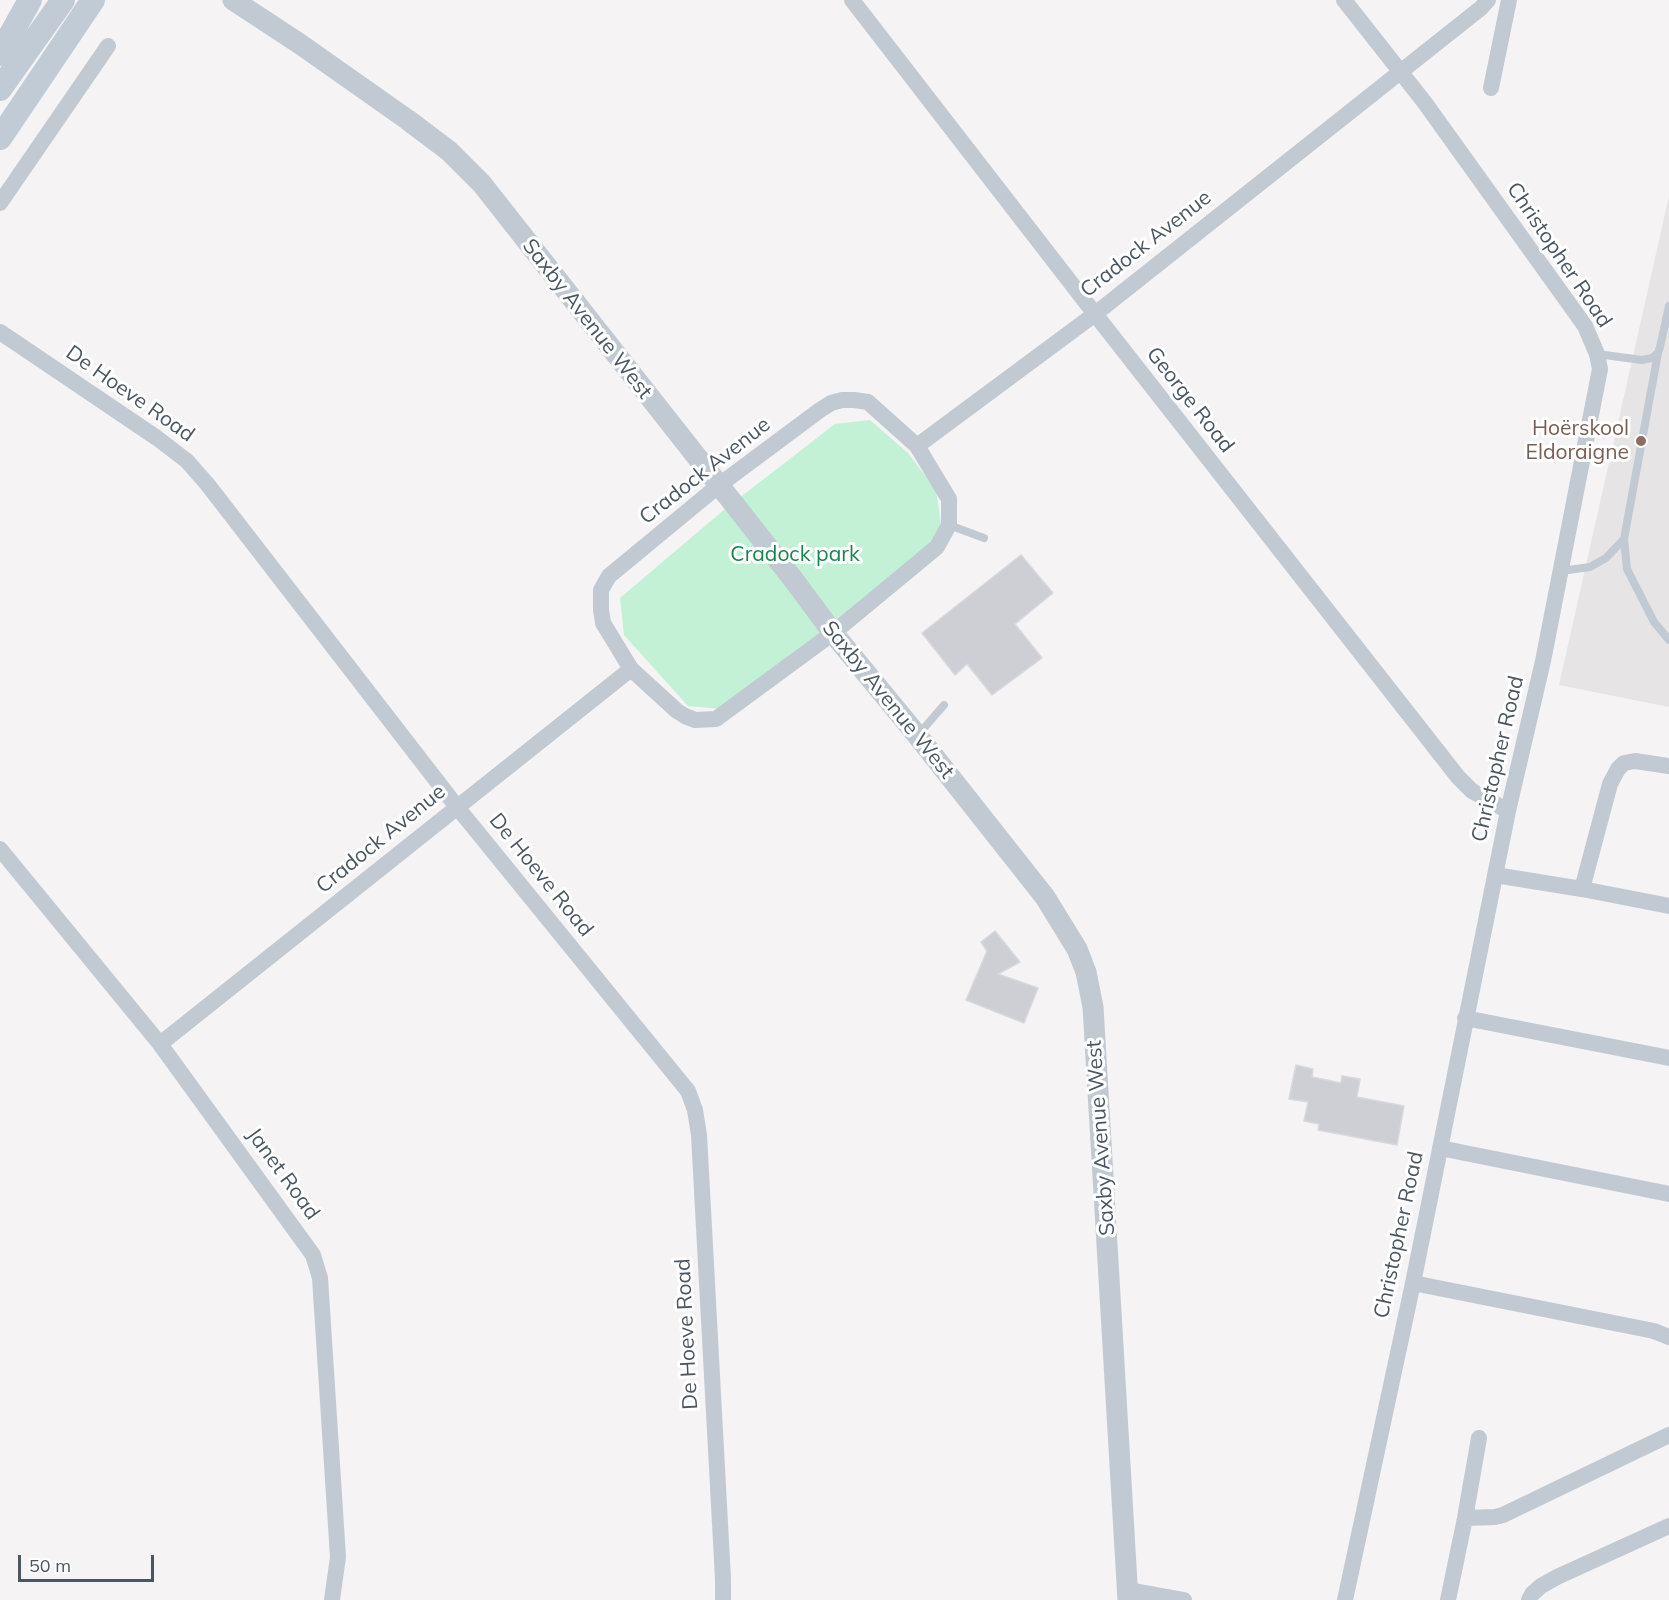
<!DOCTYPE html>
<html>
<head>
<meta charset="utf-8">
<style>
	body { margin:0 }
	#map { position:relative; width:1669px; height:1600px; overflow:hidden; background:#f5f3f3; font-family:Mulish,sans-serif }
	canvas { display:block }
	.scale { position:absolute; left:18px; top:1555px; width:136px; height:27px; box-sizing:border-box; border:3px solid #4a5661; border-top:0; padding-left:8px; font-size:18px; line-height:21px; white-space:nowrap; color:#4a5661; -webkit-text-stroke:4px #fff; paint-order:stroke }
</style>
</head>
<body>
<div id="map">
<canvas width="1669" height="1600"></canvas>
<div class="scale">50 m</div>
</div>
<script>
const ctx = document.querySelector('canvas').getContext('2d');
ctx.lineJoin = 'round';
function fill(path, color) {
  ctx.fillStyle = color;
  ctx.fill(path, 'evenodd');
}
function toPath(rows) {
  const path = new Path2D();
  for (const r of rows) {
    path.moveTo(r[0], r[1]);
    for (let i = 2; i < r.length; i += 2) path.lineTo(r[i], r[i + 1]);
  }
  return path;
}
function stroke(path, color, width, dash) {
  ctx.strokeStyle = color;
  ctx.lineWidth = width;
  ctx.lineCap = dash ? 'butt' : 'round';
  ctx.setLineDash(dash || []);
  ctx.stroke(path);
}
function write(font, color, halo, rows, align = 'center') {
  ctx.font = font + ' Mulish,sans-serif';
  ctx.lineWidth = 6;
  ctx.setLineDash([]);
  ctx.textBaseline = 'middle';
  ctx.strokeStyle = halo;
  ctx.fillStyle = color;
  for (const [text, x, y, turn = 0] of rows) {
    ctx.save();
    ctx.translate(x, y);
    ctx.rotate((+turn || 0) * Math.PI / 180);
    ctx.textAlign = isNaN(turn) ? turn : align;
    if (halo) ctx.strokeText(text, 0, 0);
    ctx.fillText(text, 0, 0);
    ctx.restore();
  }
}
fill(toPath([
	[1669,196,1669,707,1559,685]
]), '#e6e4e5');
fill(toPath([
	[870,420,908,453,936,490,941,524,932,548,723,709,688,706,624,635,620,598,725,509,835,424]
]), '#c3f1d5');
const building = toPath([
	[1021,555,1053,593,1015,624,1042,658,992,695,967,664,955,675,922,633,1021,555],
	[995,931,1020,962,998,974,1038,988,1024,1023,966,1000,987,951,981,942,995,931],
	[1296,1065,1313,1069,1312,1077,1341,1083,1342,1076,1360,1079,1357,1097,1404,1106,1397,1145,1318,1130,1319,1124,1304,1121,1308,1102,1289,1099,1296,1065]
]);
fill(building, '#cdcfd5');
stroke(building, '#d7d9de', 1.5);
stroke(toPath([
	[1658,353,1624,539,1627,569,1654,622,1669,640],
	[1597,354,1642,360,1652,358,1658,353,1660,347,1669,306],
	[949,525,984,538],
	[1561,571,1590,567,1606,558,1624,539],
	[918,735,944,705]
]), '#c1cad2', 8);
stroke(toPath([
	[852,0,1095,314,1458,777,1472,791,1508,811],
	[1344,0,1425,103,1585,326,1597,354,1600,369,1543,661,1508,811,1413,1283,1345,1600],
	[1491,88,1509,0],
	[0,203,108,46],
	[0,332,157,438,187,461,208,485,457,807,688,1091,695,1110,699,1135,723,1579,723,1600],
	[631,669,603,623,601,610,601,590,609,576,718,486,820,410,831,403,842,400,854,400,868,402,917,446],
	[0,849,160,1044,313,1255,320,1278,338,1557,332,1600],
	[1495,875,1582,889,1669,906],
	[1582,889,1610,784,1618,769,1624,763,1635,761,1669,766],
	[1465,1018,1669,1058],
	[160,1044,631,669,677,711,685,716,695,720,716,719,833,633,937,547,949,525,949,499,917,446,1095,314,1481,8,1488,0],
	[1440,1148,1669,1194],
	[1413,1283,1654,1331,1669,1337],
	[1465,1518,1495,1517,1503,1515,1669,1435],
	[1129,1590,1184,1600],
	[1448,1600,1465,1518,1479,1438],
	[1529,1600,1532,1594,1541,1586,1557,1577,1669,1526]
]), '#c1cad2', 16);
stroke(toPath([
	[233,0,300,44,408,120,449,151,482,184,793,579,833,633,917,735,1045,897,1077,949,1086,972,1093,1007,1128,1600]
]), '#c1cad2', 21);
stroke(toPath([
	[0,54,30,0],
	[0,89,63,0],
	[0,138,93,0]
]), '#c1cbd6', 24);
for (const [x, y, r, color] of [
	[1641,441,6,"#8d6e63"]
]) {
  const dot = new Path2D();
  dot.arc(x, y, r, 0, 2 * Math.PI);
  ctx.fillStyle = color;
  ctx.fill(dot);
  stroke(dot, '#fff', 2);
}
write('21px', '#4a5661', '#fff', [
	["Cradock Avenue",1146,244,-38],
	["Christopher Road",1559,255,56],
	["Saxby Avenue West",587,319,52],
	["De Hoeve Road",130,394,35],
	["George Road",1190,400,52],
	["Cradock Avenue",705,471,-38],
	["Saxby Avenue West",888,700,51],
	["Christopher Road",1498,759,-77],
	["Cradock Avenue",381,839,-39],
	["De Hoeve Road",541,875,51],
	["Saxby Avenue West",1101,1138,-94],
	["Janet Road",283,1174,54],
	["Christopher Road",1399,1235,-78],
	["De Hoeve Road",687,1334,-93]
]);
write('21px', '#785e54', '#fff', [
	["Hoërskool",1629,429],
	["Eldoraigne",1629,453]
], 'right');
write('21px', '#17864f', '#fff', [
	["Cradock park",795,555]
]);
</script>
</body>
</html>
